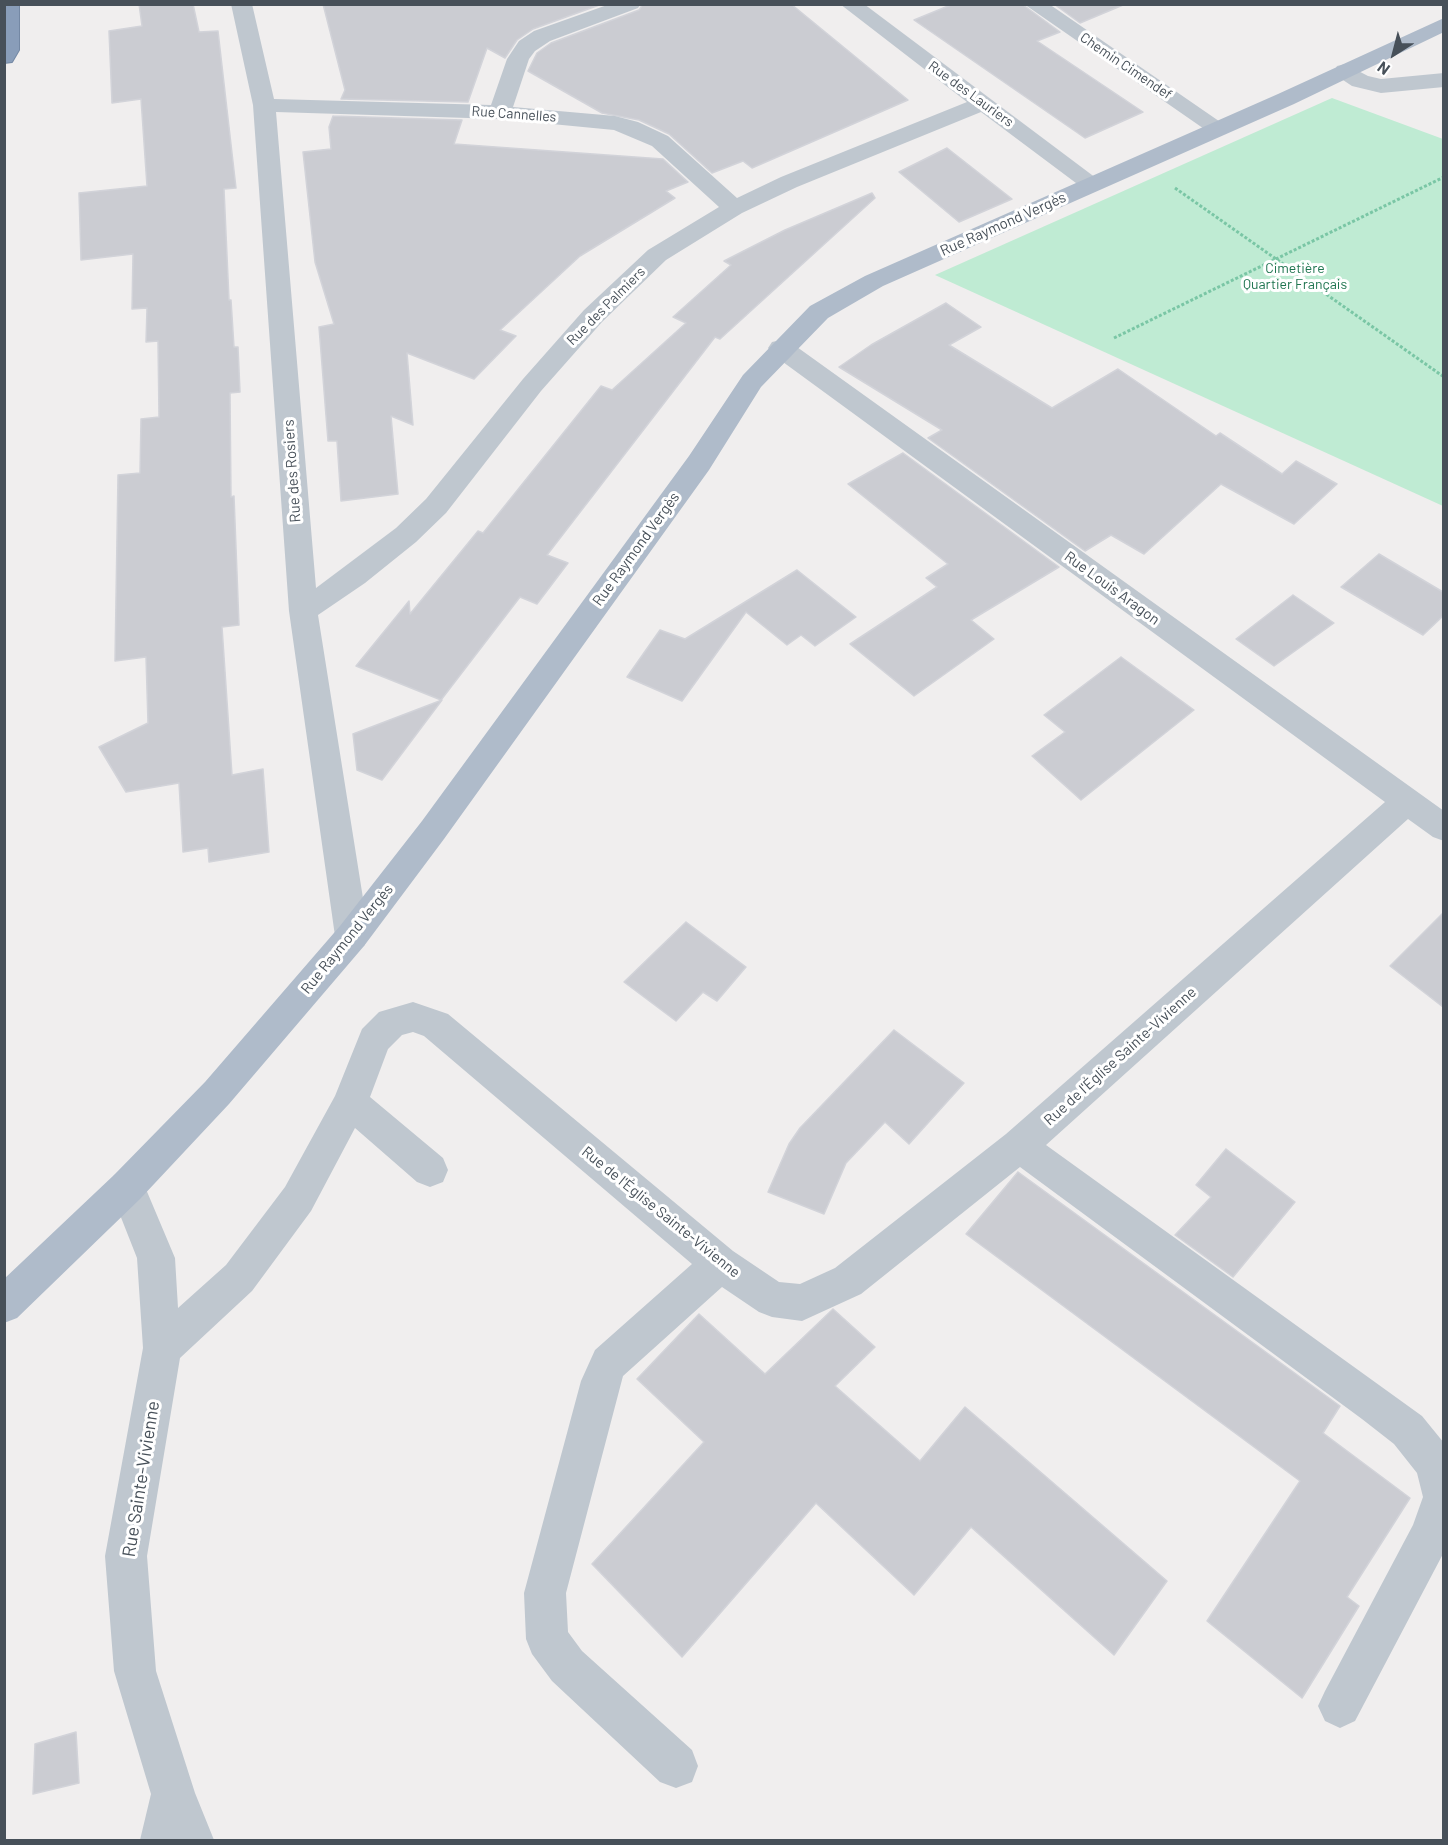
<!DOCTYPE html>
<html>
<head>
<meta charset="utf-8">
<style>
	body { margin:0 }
	#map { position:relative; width:1448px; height:1845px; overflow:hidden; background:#f0eeee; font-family:Barlow,sans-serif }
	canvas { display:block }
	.frame { position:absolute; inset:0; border:6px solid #475059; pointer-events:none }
	.north { position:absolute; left:1364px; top:24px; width:60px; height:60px; -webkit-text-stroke:4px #fff; paint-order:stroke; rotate:216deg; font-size:16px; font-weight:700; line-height:24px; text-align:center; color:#475059 }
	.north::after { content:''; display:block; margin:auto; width:21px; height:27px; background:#475059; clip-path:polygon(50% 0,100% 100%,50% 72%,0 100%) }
</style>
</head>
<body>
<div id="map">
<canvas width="1448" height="1845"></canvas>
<div class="frame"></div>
<div class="north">N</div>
</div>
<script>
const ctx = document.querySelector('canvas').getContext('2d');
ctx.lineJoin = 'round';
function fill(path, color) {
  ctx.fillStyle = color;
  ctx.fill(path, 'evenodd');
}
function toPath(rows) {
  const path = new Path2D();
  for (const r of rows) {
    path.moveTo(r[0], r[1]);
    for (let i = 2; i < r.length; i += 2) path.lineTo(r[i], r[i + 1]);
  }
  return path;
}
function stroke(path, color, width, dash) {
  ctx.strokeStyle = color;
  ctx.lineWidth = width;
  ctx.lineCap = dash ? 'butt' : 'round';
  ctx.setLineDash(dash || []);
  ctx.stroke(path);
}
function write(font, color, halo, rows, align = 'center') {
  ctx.font = font + ' Barlow,sans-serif';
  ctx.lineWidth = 6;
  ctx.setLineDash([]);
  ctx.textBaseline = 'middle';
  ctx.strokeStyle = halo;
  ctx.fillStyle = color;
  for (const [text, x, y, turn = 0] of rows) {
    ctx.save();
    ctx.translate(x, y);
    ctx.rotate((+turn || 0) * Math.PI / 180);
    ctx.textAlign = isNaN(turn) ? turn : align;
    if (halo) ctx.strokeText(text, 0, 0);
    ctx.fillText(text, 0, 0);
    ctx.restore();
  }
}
fill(toPath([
	[1332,98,1443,139,1443,506,935,275]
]), '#bfebd3');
const building = toPath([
	[139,4,193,4,199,32,218,31,236,188,224,189,229,300,231,300,234,347,238,347,240,392,230,393,231,497,234,496,239,625,222,627,232,775,263,769,269,852,209,862,208,848,183,852,179,783,126,792,99,747,148,723,146,657,115,661,118,475,140,473,141,419,159,417,158,341,146,342,147,308,132,309,133,254,81,260,79,193,147,186,141,99,112,103,109,31,142,26,139,4],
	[323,4,602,4,533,29,517,40,505,58,487,48,468,102,341,99,345,90,323,4],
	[643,4,791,4,908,100,752,168,743,161,712,173,669,134,639,120,602,113,528,71,537,53,551,43,639,10,643,4],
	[953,4,1022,4,1060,32,1037,41,1143,112,1085,138,914,20,953,4],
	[1054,4,1123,4,1123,5,1080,23,1054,4],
	[333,116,462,120,454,144,663,159,688,182,666,191,675,198,580,256,500,330,516,336,474,379,407,353,413,425,391,416,398,494,341,501,337,441,328,441,319,327,334,324,315,262,303,152,331,149,329,127,333,116],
	[947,148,1012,199,959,222,899,172,947,148],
	[872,193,875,198,720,339,715,337,547,555,568,563,537,604,520,597,441,700,356,666,409,601,410,614,478,531,483,533,601,386,612,390,686,323,673,317,731,265,724,261,785,230,872,193],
	[946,303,981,327,949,345,1052,408,1118,369,1216,436,1220,433,1282,474,1296,461,1337,484,1294,524,1221,484,1144,554,1111,535,1085,551,928,438,942,430,839,367,871,345,946,303],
	[903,453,1059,567,971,620,994,639,914,696,850,644,937,587,926,578,948,564,848,484,903,453],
	[1379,554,1443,592,1443,616,1423,635,1341,587,1379,554],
	[797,570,856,617,815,646,801,635,787,645,746,612,682,701,627,677,660,630,685,639,797,570],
	[1293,595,1334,623,1274,666,1236,639,1293,595],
	[1121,657,1194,710,1081,800,1032,756,1065,732,1044,715,1121,657],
	[442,700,382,780,357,770,353,734,442,700],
	[1443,913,1443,1007,1390,966,1443,913],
	[686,922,746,967,717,1001,703,992,676,1021,624,982,686,922],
	[894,1030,964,1083,909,1144,885,1122,846,1163,824,1214,768,1192,789,1144,800,1128,894,1030],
	[1226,1149,1295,1202,1233,1277,1175,1235,1211,1197,1196,1185,1226,1149],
	[1018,1172,1340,1406,1323,1433,1410,1498,1347,1597,1359,1606,1302,1698,1207,1621,1300,1481,966,1234,1018,1172],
	[833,1309,875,1347,835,1386,920,1461,965,1407,1167,1581,1114,1655,971,1527,914,1595,816,1503,682,1657,592,1564,704,1442,637,1379,699,1314,765,1374,833,1309],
	[76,1732,79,1783,33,1794,35,1744,76,1732]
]);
fill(building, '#cbccd2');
stroke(building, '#d2d3d9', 1.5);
const highway = toPath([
	[4,4,19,4,19,50,12,62,4,63,4,4]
]);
stroke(highway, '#7488a4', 2);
stroke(toPath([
	[1175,188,1444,377],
	[1114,338,1444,177]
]), '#7ac6a5', 3, [3, 2]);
fill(toPath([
	[231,4,252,4,274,99,491,105,507,59,519,41,534,31,610,4,641,4,638,8,550,41,535,51,529,59,513,107,615,116,638,122,668,136,737,198,781,177,967,102,840,4,864,4,1104,184,1100,189,1092,191,1084,189,981,112,797,187,742,213,666,260,602,322,541,391,446,513,416,542,365,583,318,615,369,936,364,946,352,950,340,946,335,936,289,611,253,105,231,4],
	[276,112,500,119,614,130,652,146,719,207,648,250,584,310,523,379,426,499,396,528,316,588,276,112],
	[1024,4,1049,4,1229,128,1226,133,1210,133,1024,4],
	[1345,64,1368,76,1381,79,1444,73,1444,87,1381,93,1352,86,1337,76,1334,71,1337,66,1345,64],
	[781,340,790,342,1444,811,1444,841,1433,837,1408,819,1046,1145,1422,1416,1444,1443,1444,1552,1355,1721,1340,1728,1325,1721,1318,1706,1325,1691,1413,1525,1423,1497,1417,1473,1394,1444,1362,1419,1020,1167,861,1294,802,1321,772,1317,759,1312,722,1287,623,1376,566,1593,568,1632,582,1651,692,1750,698,1766,692,1782,676,1788,660,1782,552,1681,532,1654,526,1639,524,1593,581,1381,595,1350,692,1264,424,1036,413,1032,402,1035,388,1049,370,1097,443,1158,448,1170,443,1182,430,1187,417,1182,355,1128,311,1211,252,1291,180,1358,147,1556,156,1671,195,1793,214,1840,140,1840,151,1794,114,1671,105,1556,143,1348,137,1258,109,1187,114,1175,127,1170,140,1175,175,1258,178,1308,226,1265,285,1187,335,1096,362,1029,379,1012,413,1002,448,1014,733,1251,779,1282,800,1284,835,1268,1006,1134,1385,802,772,354,768,348,772,342,781,340]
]), '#bfc7cf');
fill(toPath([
	[1444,18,1444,32,1294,104,883,286,828,318,761,387,709,470,444,839,364,946,229,1104,140,1199,17,1318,4,1323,4,1279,114,1175,205,1082,340,926,422,821,689,456,743,375,810,306,865,276,1278,94,1444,18]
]), '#afbbca');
fill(highway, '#899db9');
write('14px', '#475059', '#fff', [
	["Chemin Cimendef",1126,66,34],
	["Rue des Lauriers",971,94,36],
	["Rue Cannelles",514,114,4],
	["Rue des Palmiers",606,306,-45]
]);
write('14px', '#1e744f', '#fff', [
	["Cimetière",1295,268],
	["Quartier Français",1295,284]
]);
write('15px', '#475059', '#fff', [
	["Rue Raymond Vergès",1003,224,-24],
	["Rue des Rosiers",292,471,-94],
	["Rue Raymond Vergès",636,549,-54],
	["Rue Louis Aragon",1112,588,36],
	["Rue Raymond Vergès",347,939,-51],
	["Rue de l'Église Sainte-Vivienne",1120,1056,-42],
	["Rue de l'Église Sainte-Vivienne",661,1212,39]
]);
write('18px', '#475059', '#fff', [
	["Rue Sainte-Vivienne",141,1479,-81]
]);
</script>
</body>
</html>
